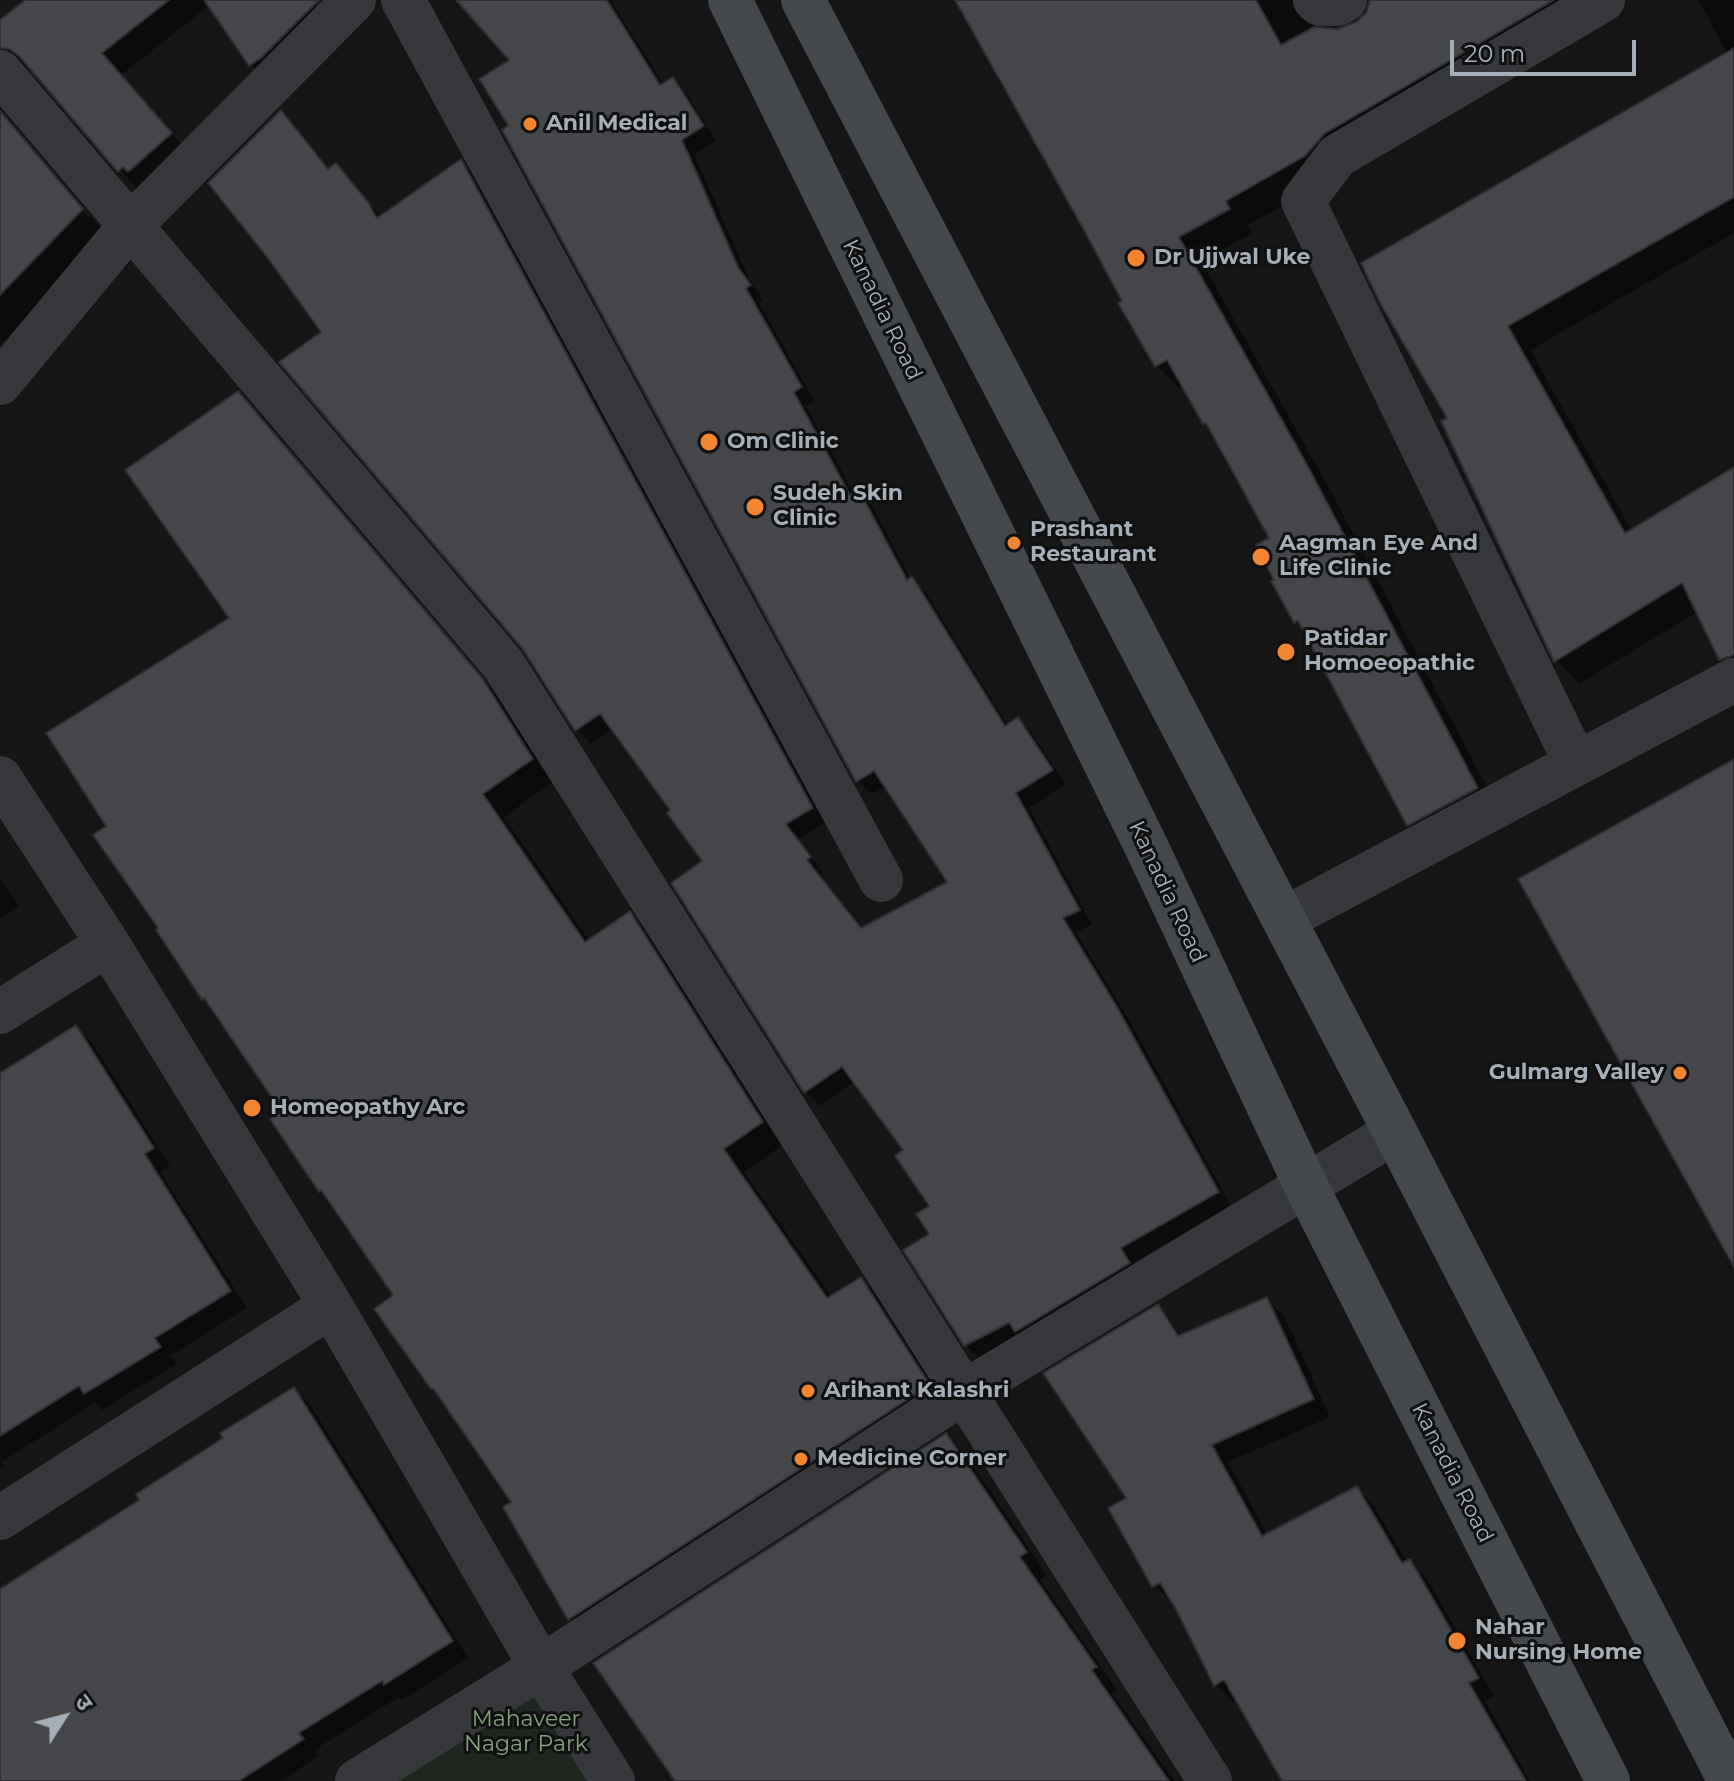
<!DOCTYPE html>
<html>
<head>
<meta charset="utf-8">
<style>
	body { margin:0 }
	#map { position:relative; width:1734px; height:1781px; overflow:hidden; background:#151516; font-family:Montserrat,"Noto Sans Devanagari",sans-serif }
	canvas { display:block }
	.north { position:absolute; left:24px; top:1677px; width:80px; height:80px; -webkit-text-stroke:6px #101011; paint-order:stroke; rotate:54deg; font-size:22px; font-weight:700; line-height:32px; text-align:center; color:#a6afb7 }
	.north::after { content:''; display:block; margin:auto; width:28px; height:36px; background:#a6afb7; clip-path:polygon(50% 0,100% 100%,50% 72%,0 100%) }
	.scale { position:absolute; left:1450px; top:40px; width:186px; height:36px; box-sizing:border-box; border:4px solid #a6afb7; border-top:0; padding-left:10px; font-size:24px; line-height:28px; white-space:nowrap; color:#a6afb7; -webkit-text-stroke:6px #101011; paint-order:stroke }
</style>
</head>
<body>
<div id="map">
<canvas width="1734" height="1781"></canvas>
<div class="north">उ</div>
<div class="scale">20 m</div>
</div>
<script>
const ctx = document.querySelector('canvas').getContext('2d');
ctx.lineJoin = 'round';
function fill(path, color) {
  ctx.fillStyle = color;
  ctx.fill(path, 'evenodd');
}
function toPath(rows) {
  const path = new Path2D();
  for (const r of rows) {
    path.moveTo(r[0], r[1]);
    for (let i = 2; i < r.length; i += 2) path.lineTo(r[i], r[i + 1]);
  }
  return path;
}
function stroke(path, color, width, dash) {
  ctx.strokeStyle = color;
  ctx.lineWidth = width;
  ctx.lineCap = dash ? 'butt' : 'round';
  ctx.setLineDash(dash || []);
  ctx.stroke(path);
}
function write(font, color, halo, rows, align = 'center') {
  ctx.font = font + ' Montserrat,sans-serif';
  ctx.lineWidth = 6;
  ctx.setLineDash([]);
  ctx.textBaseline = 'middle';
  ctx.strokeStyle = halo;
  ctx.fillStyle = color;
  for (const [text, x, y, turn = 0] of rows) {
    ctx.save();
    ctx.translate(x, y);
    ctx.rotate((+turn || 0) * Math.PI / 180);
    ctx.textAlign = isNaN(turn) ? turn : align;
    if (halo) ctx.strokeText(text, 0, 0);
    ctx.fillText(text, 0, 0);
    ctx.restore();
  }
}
fill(toPath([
	[541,1667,613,1781,357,1781]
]), '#1f261f');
fill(toPath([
	[28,0,312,0,332,29,272,86,251,65,210,5,121,75,191,155,140,192,35,71,24,68,0,44,0,22],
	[458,0,610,0,664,85,673,80,687,94,716,141,694,154,751,283,763,300,759,303,815,402,806,406,855,495,858,493,873,507,911,580,926,593,1008,726,1018,719,1032,733,1065,784,1029,808,1092,924,1076,933,1131,1023,1231,1206,1133,1263,1143,1277,980,1359,966,1345,932,1234,932,1206,906,1151,855,1081,820,1106,806,1092,705,862,673,811,613,729,591,744,577,730,324,333,281,112,330,170,336,165,381,217,460,161,474,175,826,822,798,839,823,872,820,875,863,929,950,883,886,786,872,794,858,780,510,126,512,61],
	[955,0,1330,0,1313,22,1314,28,1320,31,1348,29,1367,16,1371,0,1619,0,1329,180,1248,225,1252,233,1201,261,1328,486,1500,812,1432,848,1408,824,1306,632,1295,622,1277,581,1272,539,1213,432,1205,423,1184,387,1180,389,1157,366,1125,301],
	[1698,0,1734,0,1734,233,1530,350,1632,531,1734,469,1734,660,1710,637,1698,611,1579,684,1556,660,1449,419,1382,302,1728,54],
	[0,113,88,217,90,216,106,234,0,345],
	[238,393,260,415,504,703,554,781,504,817,590,942,630,914,652,936,784,1144,744,1172,832,1297,861,1279,883,1301,950,1407,591,1640,570,1618,513,1502,442,1397,433,1388,396,1296,331,1202,320,1191,284,1112,215,1010,203,998,161,929,108,827,232,618],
	[0,878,19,907,0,919],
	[76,1027,93,1044,170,1166,160,1172,247,1308,171,1355,176,1364,102,1410,95,1403,1,1462,4,1466,0,1468,0,1076],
	[1266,1299,1284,1316,1330,1417,1228,1462,1268,1535,1357,1488,1374,1506,1407,1562,1409,1561,1427,1579,1494,1696,1485,1701,1530,1781,1284,1781,1237,1700,1233,1702,1216,1684,1173,1602,1154,1586,1129,1499,1157,1307,1182,1336],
	[294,1389,311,1406,468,1658,402,1700,399,1697,314,1750,319,1756,280,1781,0,1781,0,1592,142,1501],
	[946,1436,968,1458,1047,1575,1040,1580,1117,1690,1112,1693,1174,1781,682,1781]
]), '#0007');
const building = toPath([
	[25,0,169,0,102,53,172,133,128,172,123,167,118,172,19,56,9,49,0,48,0,20,25,0],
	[204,0,319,0,261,58,249,66,204,0],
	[456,0,607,0,660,85,673,77,704,126,682,140,738,267,751,285,746,288,802,387,794,392,850,495,859,490,907,580,912,576,1005,726,1018,717,1053,770,1016,793,1080,910,1063,918,1117,1007,1219,1192,1121,1248,1130,1263,1015,1332,1009,1323,964,1346,903,1250,929,1234,916,1214,929,1206,895,1156,903,1150,842,1067,804,1093,671,883,702,861,667,813,670,810,600,714,575,731,522,648,279,362,321,332,267,257,208,183,281,110,328,169,336,163,368,202,377,218,461,159,813,808,786,824,811,857,807,860,861,928,947,882,874,771,856,782,502,130,508,125,479,79,509,60,456,0],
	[955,0,1256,0,1281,45,1314,27,1337,29,1356,22,1366,13,1370,0,1554,0,1324,134,1305,156,1226,201,1230,209,1179,237,1305,461,1478,788,1407,826,1298,621,1294,623,1271,581,1274,580,1256,545,1269,538,1206,423,1203,424,1167,360,1155,367,1118,303,1122,301,1079,221,955,0],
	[1734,48,1734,197,1508,326,1625,533,1734,467,1734,655,1719,660,1682,583,1554,662,1441,421,1447,418,1380,303,1361,263,1734,48],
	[0,111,83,209,0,295,0,111],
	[238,391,483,679,533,759,483,794,585,942,630,911,763,1122,724,1149,827,1298,861,1277,930,1385,568,1620,503,1507,511,1502,433,1388,431,1389,374,1309,393,1295,321,1190,319,1192,270,1119,281,1111,204,998,202,1000,156,930,158,928,93,835,106,826,46,733,229,618,125,470,238,391],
	[1734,759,1734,1267,1518,879,1734,759],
	[76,1025,154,1148,145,1154,231,1291,155,1338,161,1347,84,1394,79,1386,0,1436,0,1073,76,1025],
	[1267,1297,1314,1399,1212,1445,1262,1536,1357,1486,1402,1563,1410,1559,1479,1678,1469,1683,1526,1781,1282,1781,1224,1680,1214,1686,1177,1611,1160,1583,1152,1587,1108,1508,1126,1498,1043,1373,1158,1304,1178,1336,1267,1297],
	[294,1387,453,1641,384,1685,382,1681,299,1733,304,1739,239,1781,0,1781,0,1589,139,1500,136,1494,223,1438,220,1433,294,1387],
	[946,1433,1027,1552,1020,1557,1097,1667,1092,1670,1169,1781,675,1781,593,1663,946,1433]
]);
fill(building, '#44464a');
stroke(building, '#2f2f33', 2);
stroke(toPath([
	[403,0,881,880],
	[1315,0,1320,4,1337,4,1345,0],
	[0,72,503,664,1210,1781],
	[0,383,129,227,354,0],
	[1576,764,1303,201,1337,156,1603,0],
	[0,778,108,944,331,1306,541,1667,613,1781],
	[1284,919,1734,680],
	[0,1012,108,944],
	[0,1518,331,1306],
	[357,1781,541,1667,964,1392,1395,1132]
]), '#36383b', 44);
stroke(toPath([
	[730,0,1147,848,1305,1184,1608,1781],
	[803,0,1395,1132,1730,1781]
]), '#44474c', 44);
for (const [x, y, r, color] of [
	[530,124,8,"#f38530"],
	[1136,258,10,"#f38530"],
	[709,442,10,"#f38530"],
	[755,507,10,"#f38530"],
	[1014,543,8,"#f38530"],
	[1261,557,10,"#f38530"],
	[1286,652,10,"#f38530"],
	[1680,1073,8,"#f38530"],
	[252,1108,10,"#f38530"],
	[808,1391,8,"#f38530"],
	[801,1459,8,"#f38530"],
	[1457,1641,10,"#f38530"]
]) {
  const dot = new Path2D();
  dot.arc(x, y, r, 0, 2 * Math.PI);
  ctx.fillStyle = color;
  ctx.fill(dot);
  stroke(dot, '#101011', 3);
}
write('bold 22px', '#a6afb7', '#101011', [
	["Anil Medical",546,124],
	["Dr Ujjwal Uke",1154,258],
	["Om Clinic",727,442],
	["Sudeh Skin",773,494],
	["Clinic",773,519],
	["Prashant",1030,530],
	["Restaurant",1030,555],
	["Aagman Eye And",1279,544],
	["Life Clinic",1279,569],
	["Patidar",1304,639],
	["Homoeopathic",1304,664],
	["Gulmarg Valley",1664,1073,"right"],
	["Homeopathy Arc",270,1108],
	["Arihant Kalashri",824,1391],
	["Medicine Corner",817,1459],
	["Nahar",1475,1628],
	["Nursing Home",1475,1653]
], 'left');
write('22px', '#a6afb7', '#101011', [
	["Kanadia Road",882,310,64],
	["Kanadia Road",1167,892,65],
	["Kanadia Road",1452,1473,63]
]);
write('22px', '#83a27d', '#101011', [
	["Mahaveer",526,1720],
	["Nagar Park",526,1745]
]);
</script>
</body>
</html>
